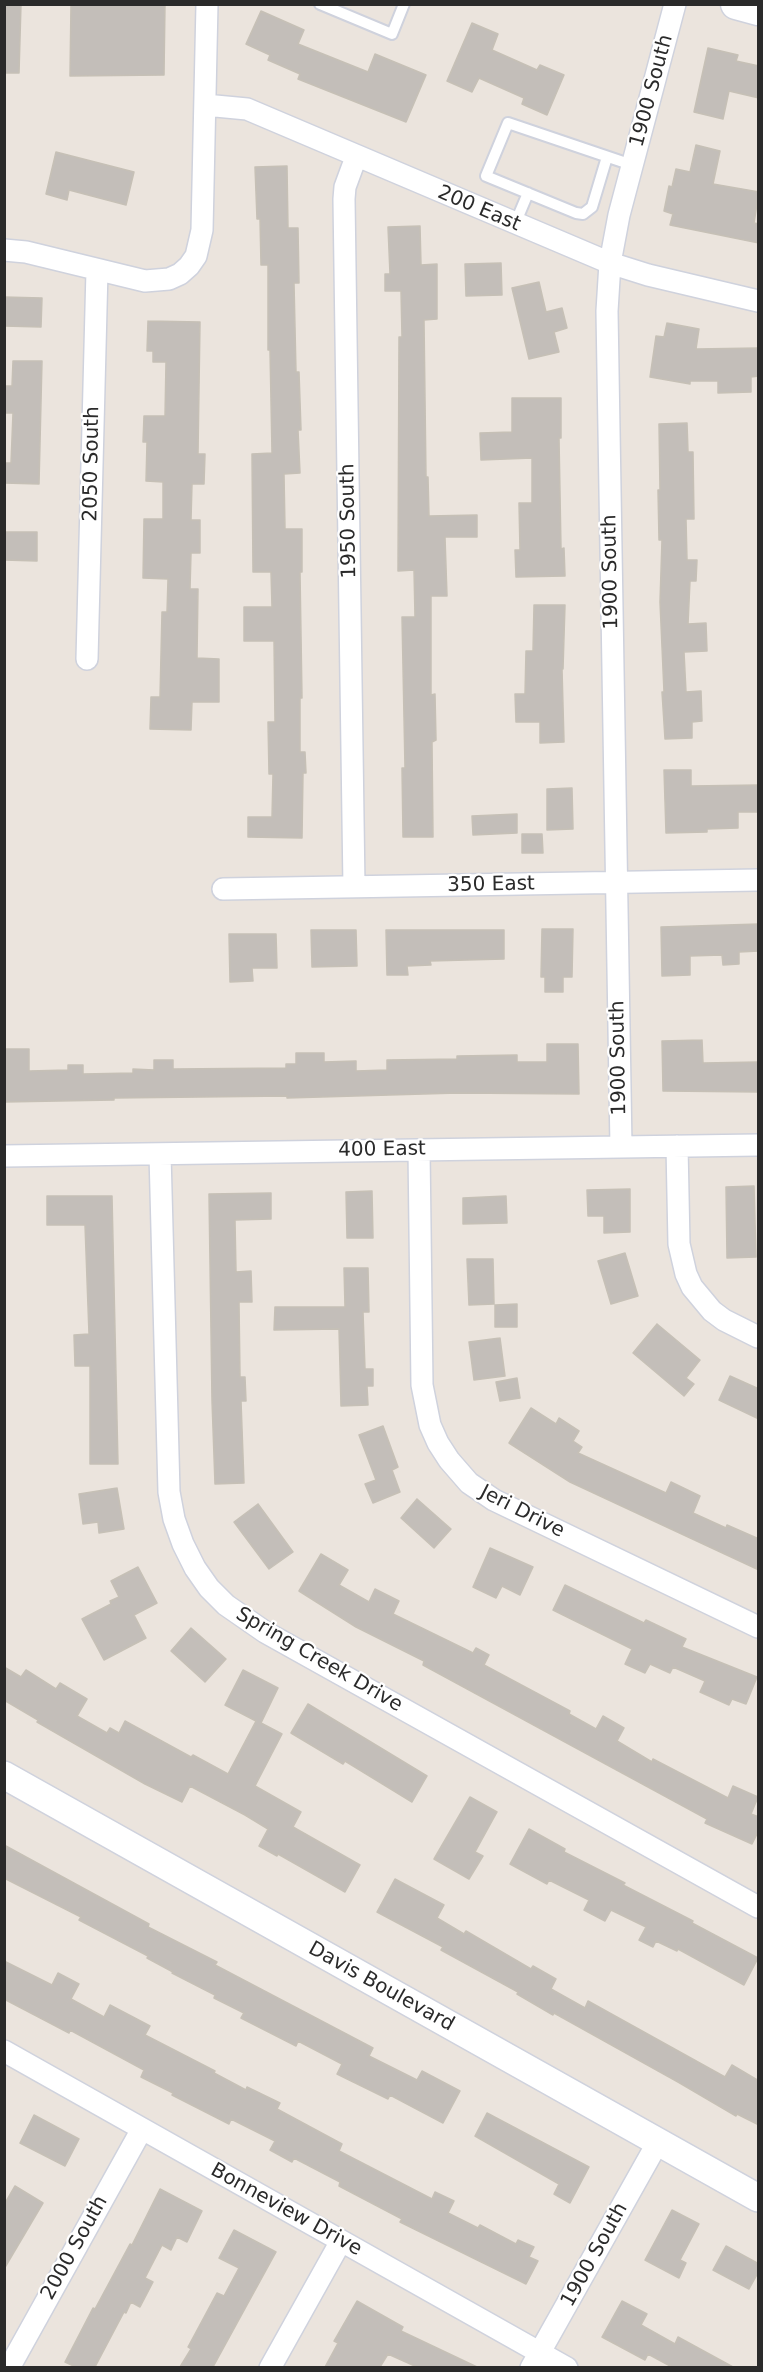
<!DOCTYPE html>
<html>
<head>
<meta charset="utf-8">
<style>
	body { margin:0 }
	#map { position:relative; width:763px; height:2372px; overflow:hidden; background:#ebe4dd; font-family:"DejaVu Sans",sans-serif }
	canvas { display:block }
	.frame { position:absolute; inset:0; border:6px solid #2a2a2a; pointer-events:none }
</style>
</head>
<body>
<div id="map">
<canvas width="763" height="2372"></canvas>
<div class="frame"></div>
</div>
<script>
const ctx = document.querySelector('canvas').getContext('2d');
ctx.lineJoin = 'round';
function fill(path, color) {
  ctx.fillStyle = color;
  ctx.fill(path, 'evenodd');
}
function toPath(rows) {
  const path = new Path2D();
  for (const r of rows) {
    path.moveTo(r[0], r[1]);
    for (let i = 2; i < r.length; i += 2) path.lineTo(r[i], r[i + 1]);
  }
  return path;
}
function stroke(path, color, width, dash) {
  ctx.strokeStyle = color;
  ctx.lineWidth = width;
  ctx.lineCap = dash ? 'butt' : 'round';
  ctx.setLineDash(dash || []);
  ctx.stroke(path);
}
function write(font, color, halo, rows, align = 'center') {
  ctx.font = font + ' "DejaVu Sans",sans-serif';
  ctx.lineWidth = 4.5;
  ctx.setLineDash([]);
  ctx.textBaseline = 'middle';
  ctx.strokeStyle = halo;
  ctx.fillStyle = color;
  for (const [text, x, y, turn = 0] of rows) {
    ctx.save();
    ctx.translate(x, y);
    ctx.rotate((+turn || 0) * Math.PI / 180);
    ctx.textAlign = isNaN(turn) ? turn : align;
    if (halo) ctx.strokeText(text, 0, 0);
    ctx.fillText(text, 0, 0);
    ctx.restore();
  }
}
const building = toPath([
	[4,4,21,4,19,73,4,73,4,4],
	[71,4,165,4,164,75,70,76,71,4],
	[261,11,304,30,298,44,368,72,375,54,426,75,406,122,298,79,300,74,268,60,270,55,246,44,261,11],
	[472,23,498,34,492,50,537,70,540,65,564,75,547,115,522,104,524,98,479,78,472,92,447,81,472,23],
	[708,48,738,55,736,61,759,66,759,98,729,91,723,119,694,112,708,48],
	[696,145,720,151,713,184,759,192,754,223,759,224,759,243,670,225,673,214,664,211,669,186,672,187,676,169,690,172,696,145],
	[56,152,134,172,126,205,69,190,67,200,46,194,56,152],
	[287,166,288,228,298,228,299,283,294,283,296,372,299,372,301,430,298,430,300,473,284,474,285,529,302,529,302,572,300,572,302,698,300,698,300,752,305,752,306,773,303,773,302,838,248,837,248,817,272,817,273,774,269,774,268,722,275,722,274,641,244,641,244,607,272,607,271,572,253,572,252,454,272,453,270,350,268,350,268,265,261,265,260,219,257,219,255,167,287,166],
	[420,226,421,265,437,264,437,319,424,320,426,477,428,477,429,516,477,515,477,537,445,537,447,596,431,596,431,695,435,694,436,740,432,742,433,837,403,837,402,768,405,768,402,617,415,617,414,570,398,571,399,337,402,337,401,291,385,291,385,274,390,274,388,227,420,226],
	[501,263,502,295,466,296,465,264,501,263],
	[539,282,546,312,562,308,567,328,554,332,559,352,529,359,512,288,539,282],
	[4,297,42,298,41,327,4,326,4,297],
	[148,321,200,322,198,454,205,454,204,484,192,484,191,520,200,520,200,553,191,553,190,589,198,589,197,658,219,659,219,702,192,702,191,730,150,729,151,697,160,697,162,612,167,612,168,579,143,578,144,519,163,519,163,482,146,481,147,442,143,442,144,416,165,416,166,362,153,362,153,351,147,351,148,321],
	[667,323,699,329,696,349,759,348,759,376,751,377,751,392,718,393,718,381,690,381,690,384,650,377,656,336,664,337,667,323],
	[13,361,42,361,39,484,4,483,4,463,11,463,13,413,4,413,4,386,12,386,13,361],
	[512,398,561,398,561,438,559,438,561,549,564,548,565,576,516,577,515,550,520,550,519,503,532,503,532,458,481,460,480,433,512,432,512,398],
	[687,423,688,452,693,452,694,519,686,519,687,560,697,560,696,581,690,581,688,624,706,623,707,651,684,652,686,692,701,691,702,721,692,722,692,738,665,739,662,692,664,692,660,602,662,540,659,540,658,490,660,490,659,424,687,423],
	[4,532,37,532,37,561,4,560,4,532],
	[534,605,565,605,563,669,562,669,564,742,540,743,540,722,516,722,515,694,525,694,526,651,533,651,534,605],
	[664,770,691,770,691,786,759,785,759,812,738,812,738,828,707,829,707,832,666,833,664,770],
	[572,788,573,829,547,830,547,789,572,788],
	[517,814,517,833,473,835,472,816,517,814],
	[522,834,542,834,543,853,522,853,522,834],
	[759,924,759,951,739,952,739,964,723,965,722,955,690,956,690,975,662,976,661,927,759,924],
	[542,929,573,929,572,977,563,977,563,992,545,992,545,977,541,977,542,929],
	[311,930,356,930,357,966,312,967,311,930],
	[386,930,504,930,504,959,430,961,431,965,407,966,408,975,387,975,386,930],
	[229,934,276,934,277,968,252,968,253,981,230,982,229,934],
	[702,1040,703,1063,759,1062,759,1092,663,1091,662,1041,702,1040],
	[547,1044,578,1044,579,1094,458,1093,287,1098,287,1096,114,1098,114,1100,4,1102,4,1049,29,1049,29,1071,68,1070,68,1065,83,1065,83,1074,133,1073,133,1069,154,1070,154,1060,173,1060,173,1069,286,1068,286,1064,296,1064,296,1053,324,1053,324,1062,356,1061,356,1071,387,1070,387,1060,457,1059,457,1056,517,1055,517,1062,547,1062,547,1044],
	[754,1186,756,1257,727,1258,726,1187,754,1186],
	[630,1189,630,1232,604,1233,604,1216,588,1216,587,1190,630,1189],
	[372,1191,373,1238,347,1238,346,1192,372,1191],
	[271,1193,271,1219,235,1220,236,1272,251,1271,252,1302,239,1302,240,1377,245,1377,246,1401,241,1401,244,1483,215,1484,212,1401,209,1194,271,1193],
	[47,1196,112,1196,118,1464,90,1464,90,1366,75,1366,74,1335,89,1334,85,1225,47,1225,47,1196],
	[506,1196,507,1223,463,1224,463,1198,506,1196],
	[625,1253,638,1296,611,1304,598,1261,625,1253],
	[467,1259,493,1259,494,1304,469,1305,467,1259],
	[344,1268,368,1268,369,1312,363,1312,365,1369,373,1369,373,1386,367,1386,368,1405,341,1406,339,1329,274,1330,275,1307,345,1307,344,1268],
	[517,1304,517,1327,495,1327,495,1305,517,1304],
	[657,1324,700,1360,686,1378,694,1384,684,1396,633,1353,657,1324],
	[500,1338,505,1376,474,1380,469,1342,500,1338],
	[730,1376,759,1389,759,1419,719,1400,730,1376],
	[517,1378,520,1398,500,1401,496,1382,517,1378],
	[531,1408,556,1424,559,1418,579,1431,573,1441,582,1447,578,1453,666,1493,671,1482,700,1496,693,1513,726,1528,727,1525,759,1539,759,1570,570,1482,509,1443,531,1408],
	[383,1426,398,1467,392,1470,400,1492,373,1503,365,1484,376,1480,359,1435,383,1426],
	[117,1488,124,1529,99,1533,98,1522,83,1524,79,1494,117,1488],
	[417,1499,451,1529,434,1548,401,1518,417,1499],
	[258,1504,293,1552,269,1569,234,1522,258,1504],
	[490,1548,533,1567,520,1595,502,1586,496,1598,473,1587,490,1548],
	[321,1554,348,1570,339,1585,369,1602,375,1589,399,1601,393,1614,473,1653,476,1648,489,1655,484,1665,570,1711,569,1714,596,1729,603,1716,624,1728,617,1741,652,1762,653,1759,728,1798,733,1786,758,1797,751,1814,759,1817,759,1830,752,1844,705,1823,707,1819,423,1665,424,1661,356,1627,299,1591,321,1554],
	[138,1567,157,1603,134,1615,146,1638,104,1660,82,1619,111,1604,110,1601,119,1597,111,1581,138,1567],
	[565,1585,644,1623,646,1620,686,1639,682,1647,757,1677,746,1704,732,1699,729,1705,700,1692,705,1681,673,1667,670,1673,650,1664,645,1673,625,1664,632,1649,553,1610,565,1585],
	[191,1628,226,1659,205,1682,171,1651,191,1628],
	[4,1667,21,1677,26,1670,56,1689,60,1683,87,1699,77,1716,107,1733,110,1728,119,1733,125,1721,191,1757,193,1755,228,1774,256,1721,225,1705,243,1670,278,1688,261,1723,282,1734,255,1786,301,1812,293,1827,360,1865,345,1892,278,1854,277,1856,259,1846,268,1829,245,1815,190,1786,182,1802,145,1784,37,1722,38,1720,4,1700,4,1667],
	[308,1704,427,1776,412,1802,345,1761,343,1764,291,1733,308,1704],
	[470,1797,497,1812,475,1852,483,1856,469,1879,434,1859,470,1797],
	[529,1829,565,1849,564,1852,625,1883,623,1885,693,1921,692,1923,758,1958,744,1985,678,1949,677,1951,656,1941,653,1947,639,1940,646,1927,611,1910,605,1921,584,1910,589,1900,549,1880,547,1884,510,1864,529,1829],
	[4,1845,149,1924,148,1927,217,1962,215,1965,373,2048,369,2056,417,2080,422,2071,460,2091,443,2123,390,2095,388,2099,337,2074,342,2064,298,2041,296,2046,241,2018,244,2013,214,1998,215,1995,172,1973,173,1972,147,1958,148,1956,79,1920,81,1917,4,1878,4,1845],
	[395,1879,444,1905,437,1918,464,1934,466,1931,531,1969,533,1966,556,1979,551,1989,585,2008,588,2001,725,2077,732,2065,759,2081,759,2125,737,2114,736,2116,678,2082,554,2013,553,2015,517,1994,518,1992,441,1950,443,1947,377,1912,395,1879],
	[4,1961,52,1985,58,1973,79,1984,71,1999,104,2017,110,2005,150,2026,145,2035,215,2071,214,2073,246,2090,247,2087,280,2103,277,2109,342,2144,339,2151,432,2199,435,2192,454,2201,448,2213,478,2228,480,2225,516,2244,518,2240,534,2247,529,2257,538,2261,526,2284,400,2222,402,2219,339,2186,340,2182,294,2158,292,2162,270,2150,275,2141,231,2119,229,2124,172,2095,173,2093,141,2077,144,2070,70,2030,69,2033,4,1999,4,1961],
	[487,2113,589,2167,570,2203,554,2194,559,2184,475,2136,487,2113],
	[34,2115,79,2139,65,2166,20,2143,34,2115],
	[15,2186,43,2203,4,2269,4,2205,15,2186],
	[160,2189,202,2211,187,2242,177,2237,171,2250,162,2245,145,2278,153,2282,140,2307,131,2302,126,2313,124,2312,95,2367,76,2367,65,2362,93,2308,95,2309,130,2244,132,2245,160,2189],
	[672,2210,699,2224,680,2260,686,2263,679,2278,645,2260,672,2210],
	[234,2230,276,2252,213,2367,180,2367,191,2349,188,2347,217,2293,224,2296,239,2268,219,2258,234,2230],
	[726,2246,759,2264,759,2271,749,2289,713,2270,726,2246],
	[357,2301,403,2327,401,2331,477,2367,417,2367,388,2354,380,2367,325,2367,338,2343,334,2341,357,2301],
	[622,2301,647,2314,641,2325,675,2344,678,2337,733,2367,672,2367,648,2354,645,2360,602,2337,622,2301]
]);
fill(building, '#c3beb9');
stroke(building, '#c6c0b6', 1.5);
const service = toPath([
	[320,4,392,34,404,4],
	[607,157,592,207,583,214,576,213,486,176,508,123,632,165],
	[515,224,528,193]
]);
const minor = toPath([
	[205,105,247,109,610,263,648,275,758,301],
	[4,250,26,252,145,281,169,279,180,274,189,266,196,256,202,230,207,4],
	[87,659,97,270],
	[354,887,344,199,345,187,356,157],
	[223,889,758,880],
	[677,1146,679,1244,686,1274,692,1287,712,1311,724,1320,758,1337],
	[621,1147,607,311,610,263,619,215,675,4],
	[419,1150,422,1385,430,1425,438,1443,449,1460,469,1483,494,1500,758,1627],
	[160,1154,169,1492,174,1519,183,1544,195,1568,209,1588,226,1605,265,1632,758,1907],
	[4,1156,758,1145],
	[4,2051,567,2368],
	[9,2368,142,2129],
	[270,2368,341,2241],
	[531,2368,658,2142]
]);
const tertiary = toPath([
	[4,1775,758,2198]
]);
const secondary = toPath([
	[736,4,758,10]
]);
stroke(service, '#cfd2dd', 14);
stroke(minor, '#cfd2dd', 24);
stroke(tertiary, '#cfd2dd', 30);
stroke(secondary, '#cfd2dd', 33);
stroke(service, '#fff', 10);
stroke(minor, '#fff', 21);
stroke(tertiary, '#fff', 27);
stroke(secondary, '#fff', 30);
write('20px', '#2a2a2a', '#fff', [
	["1900 South",652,91,-75],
	["200 East",479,209,23],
	["2050 South",92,464,-89],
	["1950 South",349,521,-91],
	["1900 South",611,572,-91],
	["350 East",491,885,-1],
	["1900 South",619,1058,-91],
	["400 East",382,1150,-1],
	["Jeri Drive",522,1512,27],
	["Spring Creek Drive",319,1660,30],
	["Davis Boulevard",381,1987,29],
	["Bonneview Drive",286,2210,29],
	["2000 South",75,2248,-61],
	["1900 South",595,2255,-61]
]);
</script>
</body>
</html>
